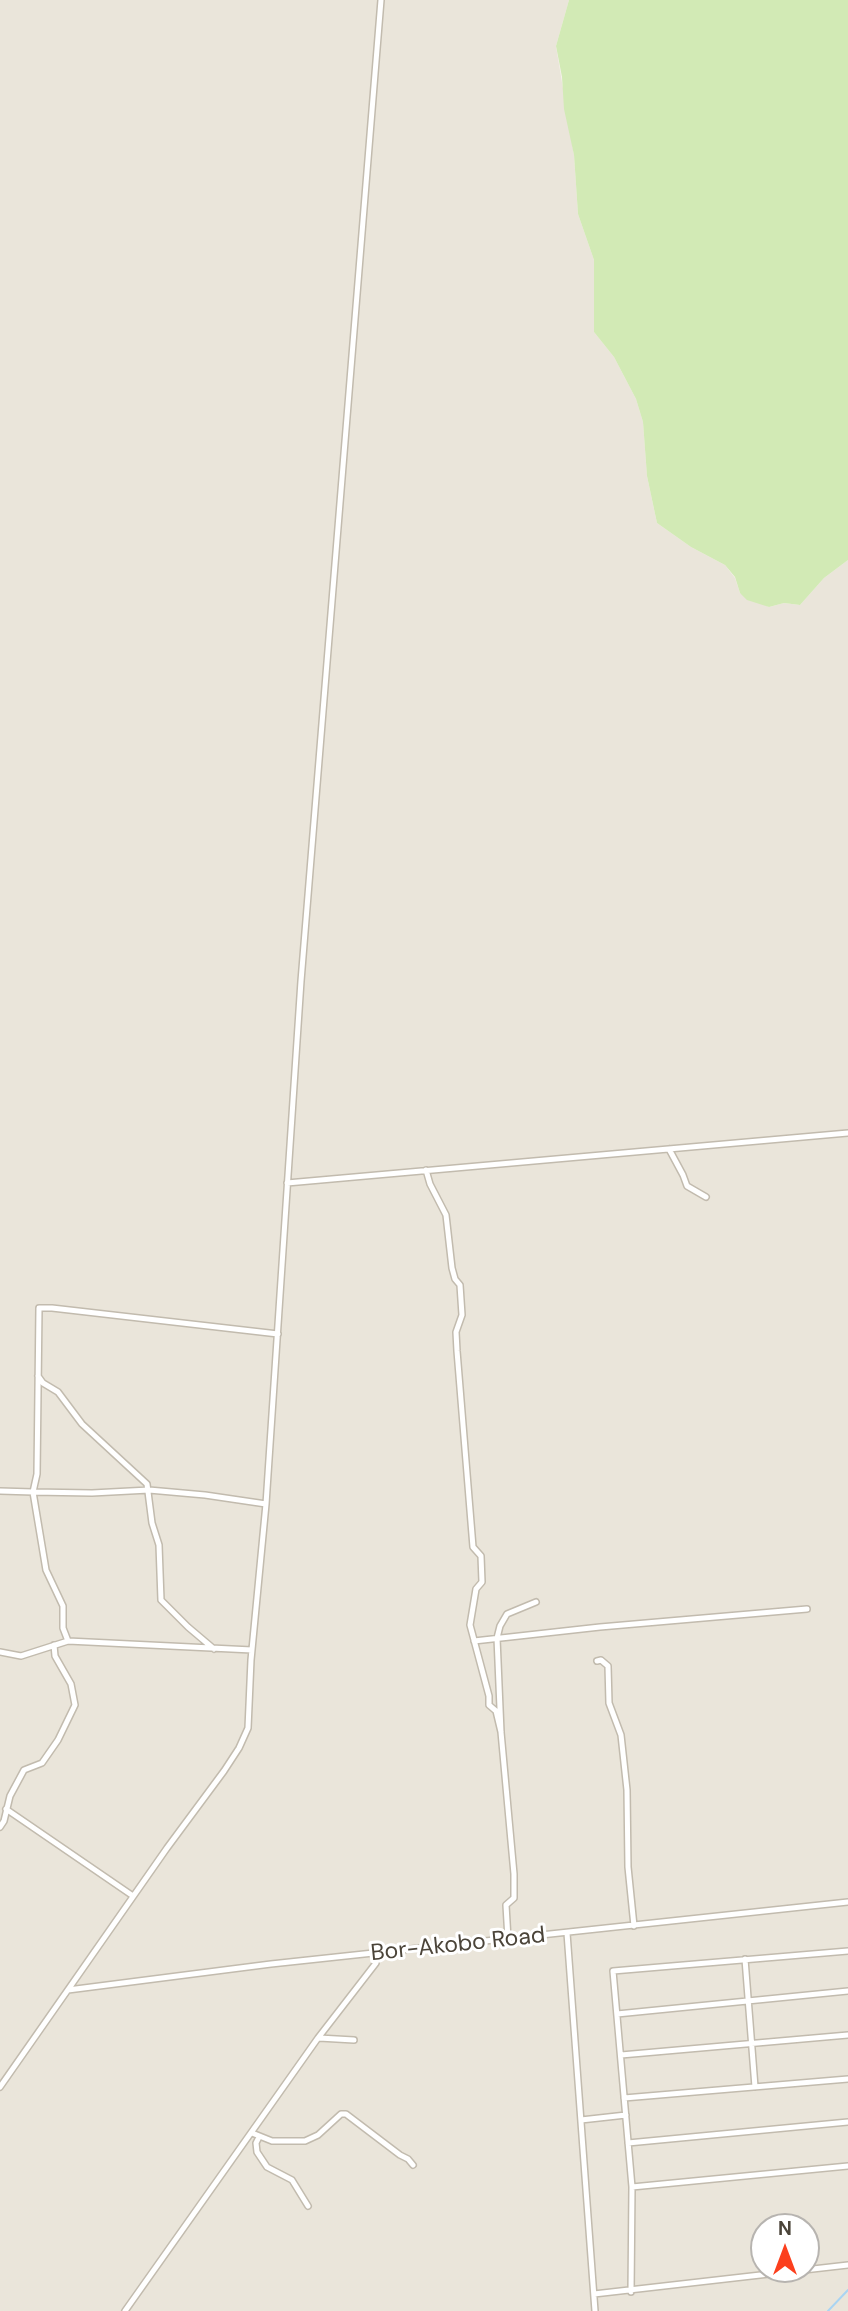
<!DOCTYPE html>
<html>
<head>
<meta charset="utf-8">
<style>
	body { margin:0 }
	#map { position:relative; width:848px; height:2311px; overflow:hidden; background:#f6f3ec; font-family:"DM Sans",sans-serif }
	canvas { display:block }
	.north { position:absolute; left:750px; top:2213px; width:70px; height:70px; box-sizing:border-box; background:#fff; border:2px solid #b7b4b0; border-radius:50%; rotate:0deg; font-size:19px; font-weight:700; line-height:28px; text-align:center; color:#4b4439 }
	.north::after { content:''; display:block; margin:auto; width:24px; height:32px; background:#fc3f1d; clip-path:polygon(50% 0,100% 100%,50% 72%,0 100%) }
</style>
</head>
<body>
<div id="map">
<canvas width="848" height="2311"></canvas>
<div class="north">N</div>
</div>
<script>
const ctx = document.querySelector('canvas').getContext('2d');
ctx.lineJoin = 'round';
function fill(path, color) {
  ctx.fillStyle = color;
  ctx.fill(path, 'evenodd');
}
function toPath(rows) {
  const path = new Path2D();
  for (const r of rows) {
    path.moveTo(r[0], r[1]);
    for (let i = 2; i < r.length; i += 2) path.lineTo(r[i], r[i + 1]);
  }
  return path;
}
function stroke(path, color, width, dash) {
  ctx.strokeStyle = color;
  ctx.lineWidth = width;
  ctx.lineCap = dash ? 'butt' : 'round';
  ctx.setLineDash(dash || []);
  ctx.stroke(path);
}
function write(font, color, halo, rows, align = 'center') {
  ctx.font = font + ' "DM Sans",sans-serif';
  ctx.lineWidth = 6;
  ctx.setLineDash([]);
  ctx.textBaseline = 'middle';
  ctx.strokeStyle = halo;
  ctx.fillStyle = color;
  for (const [text, x, y, turn = 0] of rows) {
    ctx.save();
    ctx.translate(x, y);
    ctx.rotate((+turn || 0) * Math.PI / 180);
    ctx.textAlign = isNaN(turn) ? turn : align;
    if (halo) ctx.strokeText(text, 0, 0);
    ctx.fillText(text, 0, 0);
    ctx.restore();
  }
}
fill(toPath([
	[0,0,569,0,556,46,574,155,578,214,594,260,594,332,614,357,636,399,643,422,647,476,657,523,691,547,725,565,735,578,740,593,769,607,784,603,800,605,824,578,848,560,848,2311,0,2311],
	[764,2227,806,2227,806,2269,764,2269]
]), '#eae5da');
fill(toPath([
	[569,0,848,0,848,560,824,578,800,605,784,603,769,607,747,600,740,593,735,577,725,565,691,547,657,523,647,476,643,422,636,399,614,357,594,332,594,260,578,214,574,155,564,109,562,77,556,46]
]), '#d2eab5');
stroke(toPath([
	[828,2311,848,2290]
]), '#a9d4f2', 2);
const minor = toPath([
	[669,1149,683,1175,687,1186,706,1197],
	[426,1170,430,1184,446,1215,452,1268,455,1279,460,1285,462,1315,456,1332,457,1351,473,1547,481,1556,482,1582,476,1589,470,1625,489,1696,489,1705,496,1711,501,1732],
	[287,1183,848,1133],
	[38,1376,43,1383,58,1392,82,1424,147,1484,152,1523,159,1545,161,1600,188,1627,214,1649],
	[0,1491,33,1492,46,1570,63,1606,63,1628,68,1641],
	[266,1504,205,1495,149,1490,92,1493,33,1492,37,1474,39,1308,52,1308,278,1334],
	[474,1641,600,1627,807,1609],
	[0,1652,21,1656,68,1641,252,1650],
	[597,1661,601,1660,608,1666,609,1703,621,1735,627,1790,628,1867,634,1926],
	[6,1809,133,1896],
	[0,1827,4,1821,10,1796,24,1770,42,1763,58,1740,75,1705,71,1684,55,1656,54,1645],
	[567,1933,595,2311],
	[508,1939,506,1905,514,1898,514,1874,501,1732,497,1638,500,1626,507,1614,536,1602],
	[745,1959,755,2087],
	[68,1990,271,1964,848,1902],
	[617,2014,848,1991],
	[319,2038,354,2040],
	[621,2055,848,2035],
	[0,2087,167,1848,224,1771,239,1748,248,1728,251,1660,266,1504,301,981,381,0],
	[624,2098,848,2079],
	[581,2120,626,2115],
	[252,2133,272,2141,305,2141,318,2135,341,2114,346,2114,400,2155,408,2159,413,2165],
	[259,2137,256,2143,257,2152,267,2167,292,2180,308,2206],
	[628,2143,848,2122],
	[632,2187,848,2166],
	[631,2292,632,2187,613,1971,848,1951],
	[594,2294,848,2265],
	[125,2311,318,2038,376,1963,374,1954]
]);
stroke(minor, '#c2bbae', 8);
stroke(minor, '#fff', 5);
write('23px', '#4b4439', '#fff', [
	["Bor-Akobo Road",458,1945,-6]
]);
</script>
</body>
</html>
